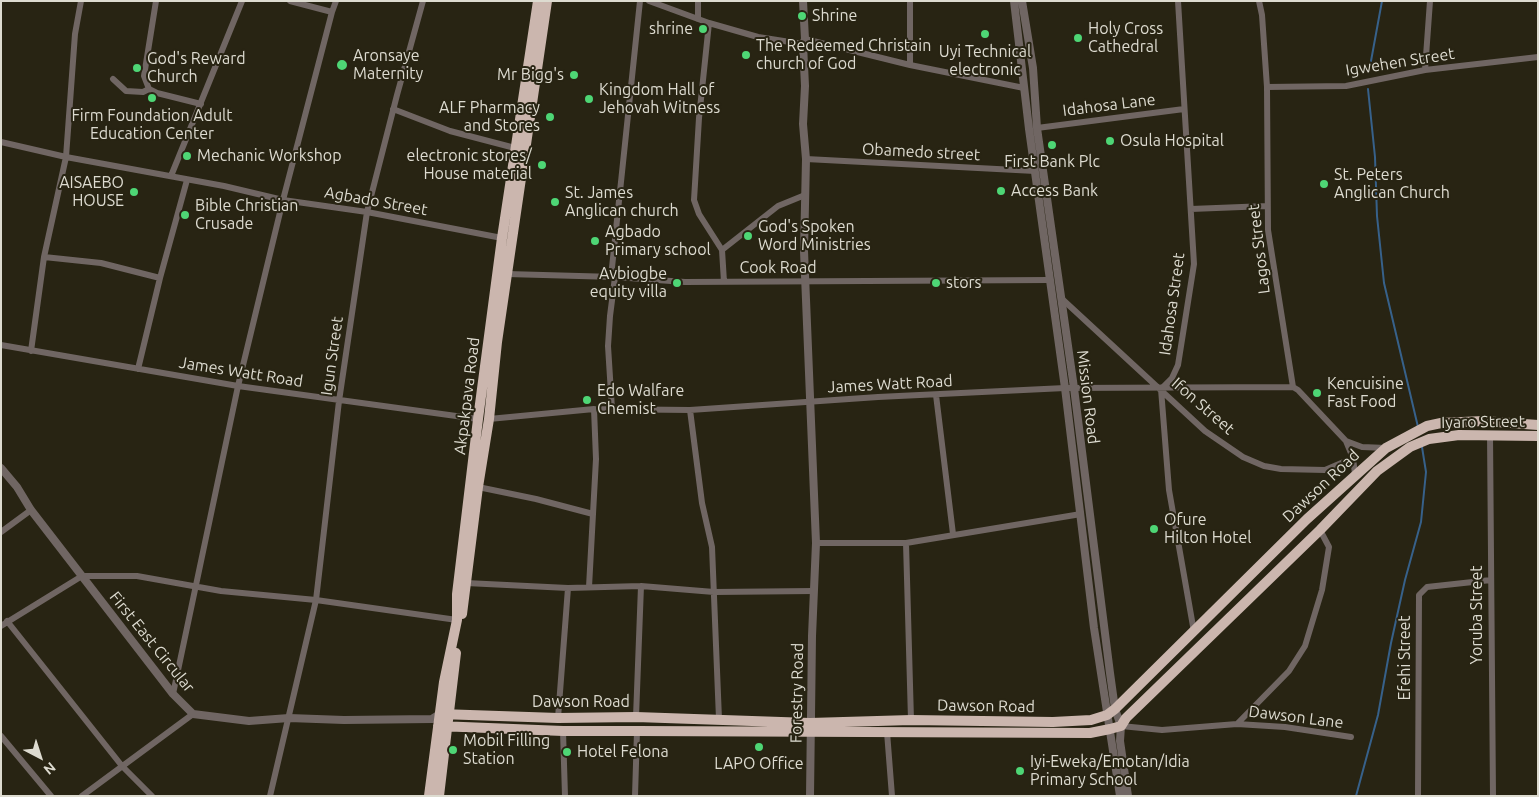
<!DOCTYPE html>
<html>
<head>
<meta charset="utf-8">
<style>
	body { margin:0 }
	#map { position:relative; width:1539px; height:797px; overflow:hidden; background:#282413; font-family:Ubuntu,sans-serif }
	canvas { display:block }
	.frame { position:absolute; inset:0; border:2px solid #dddbd0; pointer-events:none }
	.north { position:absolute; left:15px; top:732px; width:50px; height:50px; -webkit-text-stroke:4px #282413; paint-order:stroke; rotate:140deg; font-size:14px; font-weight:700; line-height:20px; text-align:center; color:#dddbd0 }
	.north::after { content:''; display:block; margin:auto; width:18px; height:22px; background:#dddbd0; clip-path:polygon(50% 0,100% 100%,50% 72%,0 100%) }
</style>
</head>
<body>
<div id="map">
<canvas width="1539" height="797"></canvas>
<div class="frame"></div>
<div class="north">N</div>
</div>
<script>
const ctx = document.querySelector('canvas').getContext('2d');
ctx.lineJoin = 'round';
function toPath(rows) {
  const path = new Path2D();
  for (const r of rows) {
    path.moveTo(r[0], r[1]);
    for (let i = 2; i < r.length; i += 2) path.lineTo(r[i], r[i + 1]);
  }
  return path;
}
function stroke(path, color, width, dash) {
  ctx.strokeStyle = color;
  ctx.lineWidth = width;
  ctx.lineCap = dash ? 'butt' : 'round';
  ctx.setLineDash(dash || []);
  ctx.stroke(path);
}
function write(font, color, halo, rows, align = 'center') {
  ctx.font = font + ' Ubuntu,sans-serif';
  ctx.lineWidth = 4;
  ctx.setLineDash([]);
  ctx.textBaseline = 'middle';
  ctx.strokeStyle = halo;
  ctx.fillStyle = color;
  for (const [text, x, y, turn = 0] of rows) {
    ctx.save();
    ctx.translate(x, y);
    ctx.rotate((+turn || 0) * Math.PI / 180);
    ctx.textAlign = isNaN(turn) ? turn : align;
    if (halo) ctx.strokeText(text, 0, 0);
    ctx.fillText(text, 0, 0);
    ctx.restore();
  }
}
stroke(toPath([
	[1371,61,1382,1],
	[1368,89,1375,157,1377,216,1384,283,1418,427],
	[1356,796,1378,715,1391,643,1405,580,1421,522,1426,472,1422,447]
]), '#37618a', 2);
stroke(toPath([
	[156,1,144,76,149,89,157,93,201,104],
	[290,1,332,12],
	[649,1,709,23,758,37,803,44],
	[1178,1,1194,264,1178,365,1172,378,1161,389,1169,490,1194,632],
	[1259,1,1262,15,1267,87,1268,230,1293,387,1298,390,1346,441,1353,458,1355,474],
	[698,19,698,1],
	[709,23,699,118,694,200,699,214,722,250,724,282],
	[805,39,910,65,1024,88],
	[910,65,910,1],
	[1425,70,1430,1],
	[113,79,126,91,143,92,149,89],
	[1267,87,1346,86,1425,70,1538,57],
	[393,109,450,131,515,148],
	[1037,128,1184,109],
	[1,142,66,157,224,186,283,200,367,212,502,238],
	[806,159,1035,171],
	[171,176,242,1],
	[1191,209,1267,206],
	[722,250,778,206,805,195],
	[44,257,101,263,160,278],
	[507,274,615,277,685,282,1049,280],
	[611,277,640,1],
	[1061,298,1205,431,1243,457,1264,466,1281,469,1325,470,1353,458],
	[1,345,238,386,478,419],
	[31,351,44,257,66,157,75,34,81,1],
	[138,369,160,278,187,180],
	[936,395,953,534],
	[612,409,608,346,610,316,615,277],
	[690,410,702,503,712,547,719,719],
	[489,419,594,409,690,410,878,397,1065,388,1293,387],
	[1490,434,1493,796],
	[1346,441,1362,447,1386,448],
	[478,487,536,499,593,514],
	[1,532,31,510],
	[816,543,906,543,1081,514],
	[906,543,911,720],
	[466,583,568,588,641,586,714,592,813,591],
	[589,587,596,459,594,409],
	[7,621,122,766,152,796],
	[1,626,82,576,137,576,221,591,316,600,457,620],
	[173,694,238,386,283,200,332,12,336,1],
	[636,717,641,586],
	[558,718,568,588],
	[1237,724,1285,727,1351,737],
	[1121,726,1162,730,1237,724,1289,671,1305,646,1322,590,1329,547,1320,530],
	[563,731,565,796],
	[887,732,892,796],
	[1,736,51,796],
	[82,796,193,714],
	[270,796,316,600,339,401,367,212,397,95,423,1],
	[635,796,637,731],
	[1418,796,1419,595,1427,587,1491,580]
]), '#706663', 6);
stroke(toPath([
	[803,1,805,39,803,44,805,86,803,124,806,159,804,251,816,543,812,636,810,796],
	[1014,1,1029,129,1065,388,1094,628,1120,796],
	[1022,1,1033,68,1037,128,1074,388,1110,673,1115,709,1121,726,1120,741,1128,796],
	[1,468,17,487,31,510,173,694,193,714,249,721,289,718,344,720,432,719,440,714]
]), '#706663', 8);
stroke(toPath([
	[462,614,478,487,489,419,497,342,547,1],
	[440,714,558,718,636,717,810,723,911,720,1053,722,1091,720,1107,715,1115,709,1307,519,1386,448,1427,426,1441,423,1483,421,1538,425],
	[438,726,563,731,637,731,1090,733,1110,729,1121,726,1126,718,1320,530,1377,471,1410,447,1429,439,1459,435,1538,436],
	[429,796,444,682,457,620,457,594,478,419,502,238,538,1],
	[439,796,456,653]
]), '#cbb6ae', 10);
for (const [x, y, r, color] of [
	[802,16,5,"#4ed675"],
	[703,29,5,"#4ed675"],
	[985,34,5,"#4ed675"],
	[1078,38,5,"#4ed675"],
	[746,55,5,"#4ed675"],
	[342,65,6,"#4ed675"],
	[137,68,5,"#4ed675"],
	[574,75,5,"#4ed675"],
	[152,98,5,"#4ed675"],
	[589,99,5,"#4ed675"],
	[550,117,5,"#4ed675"],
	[1110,141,5,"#4ed675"],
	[1052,145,5,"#4ed675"],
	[187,156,5,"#4ed675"],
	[542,165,5,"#4ed675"],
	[1324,184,5,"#4ed675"],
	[1001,191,5,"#4ed675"],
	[134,192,5,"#4ed675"],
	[555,202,5,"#4ed675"],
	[185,215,5,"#4ed675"],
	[748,236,5,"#4ed675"],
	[595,241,5,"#4ed675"],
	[677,283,5,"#4ed675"],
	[936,283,5,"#4ed675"],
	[1317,393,5,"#4ed675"],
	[587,400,5,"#4ed675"],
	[1154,529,5,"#4ed675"],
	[759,747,5,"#4ed675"],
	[453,750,5,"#4ed675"],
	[567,752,5,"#4ed675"],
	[1020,771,5,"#4ed675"]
]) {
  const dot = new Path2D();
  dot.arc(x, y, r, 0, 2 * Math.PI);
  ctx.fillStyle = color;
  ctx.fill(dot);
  stroke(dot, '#282413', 2);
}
write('16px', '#dddbd0', '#282413', [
	["Shrine",812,16],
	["shrine",693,29,"right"],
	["Holy Cross",1088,29],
	["Cathedral",1088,47],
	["The Redeemed Christain",756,46],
	["church of God",756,64],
	["Uyi Technical",985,52,"center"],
	["electronic",985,70,"center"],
	["Aronsaye",353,56],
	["Maternity",353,74],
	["God's Reward",147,59],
	["Church",147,77],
	["Mr Bigg's",564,75,"right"],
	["Kingdom Hall of",599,90],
	["Jehovah Witness",599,108],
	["ALF Pharmacy",540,108,"right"],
	["and Stores",540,126,"right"],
	["Firm Foundation Adult",152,116,"center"],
	["Education Center",152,134,"center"],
	["Osula Hospital",1120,141],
	["Mechanic Workshop",197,156],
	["electronic stores/",532,156,"right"],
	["House material",532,174,"right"],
	["First Bank Plc",1052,162,"center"],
	["St. Peters",1334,175],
	["Anglican Church",1334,193],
	["AISAEBO",124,183,"right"],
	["HOUSE",124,201,"right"],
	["Access Bank",1011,191],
	["St. James",565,193],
	["Anglican church",565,211],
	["Bible Christian",195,206],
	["Crusade",195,224],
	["God's Spoken",758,227],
	["Word Ministries",758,245],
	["Agbado",605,232],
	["Primary school",605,250],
	["Avbiogbe",667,274,"right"],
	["equity villa",667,292,"right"],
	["stors",946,283],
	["Kencuisine",1327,384],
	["Fast Food",1327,402],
	["Edo Walfare",597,391],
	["Chemist",597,409],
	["Ofure",1164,520],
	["Hilton Hotel",1164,538],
	["Mobil Filling",463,741],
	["Station",463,759],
	["Hotel Felona",577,752],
	["Iyi-Eweka/Emotan/Idia",1030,762],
	["Primary School",1030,780],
	["LAPO Office",759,764,"center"]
], 'left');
write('16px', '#dddbd0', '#282413', [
	["Igwehen Street",1400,62,-9],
	["Idahosa Lane",1109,105,-7],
	["Obamedo street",921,152,3],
	["Agbado Street",376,201,10],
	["Lagos Street",1259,249,-97],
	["Cook Road",778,268],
	["Idahosa Street",1172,304,-82],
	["Igun Street",332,356,-82],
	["James Watt Road",241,372,9],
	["James Watt Road",890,384,-3],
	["Akpakpava Road",467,396,-83],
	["Mission Road",1088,397,83],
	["Ifon Street",1203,406,41],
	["Iyaro Street",1483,422,-1],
	["Dawson Road",1321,486,-43],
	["Yoruba Street",1477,615,-90],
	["First East Circular",152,642,51],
	["Efehi Street",1405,658,-90],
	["Forestry Road",797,693,-89],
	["Dawson Road",581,702],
	["Dawson Road",986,706,1],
	["Dawson Lane",1296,717,7]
]);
</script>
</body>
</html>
